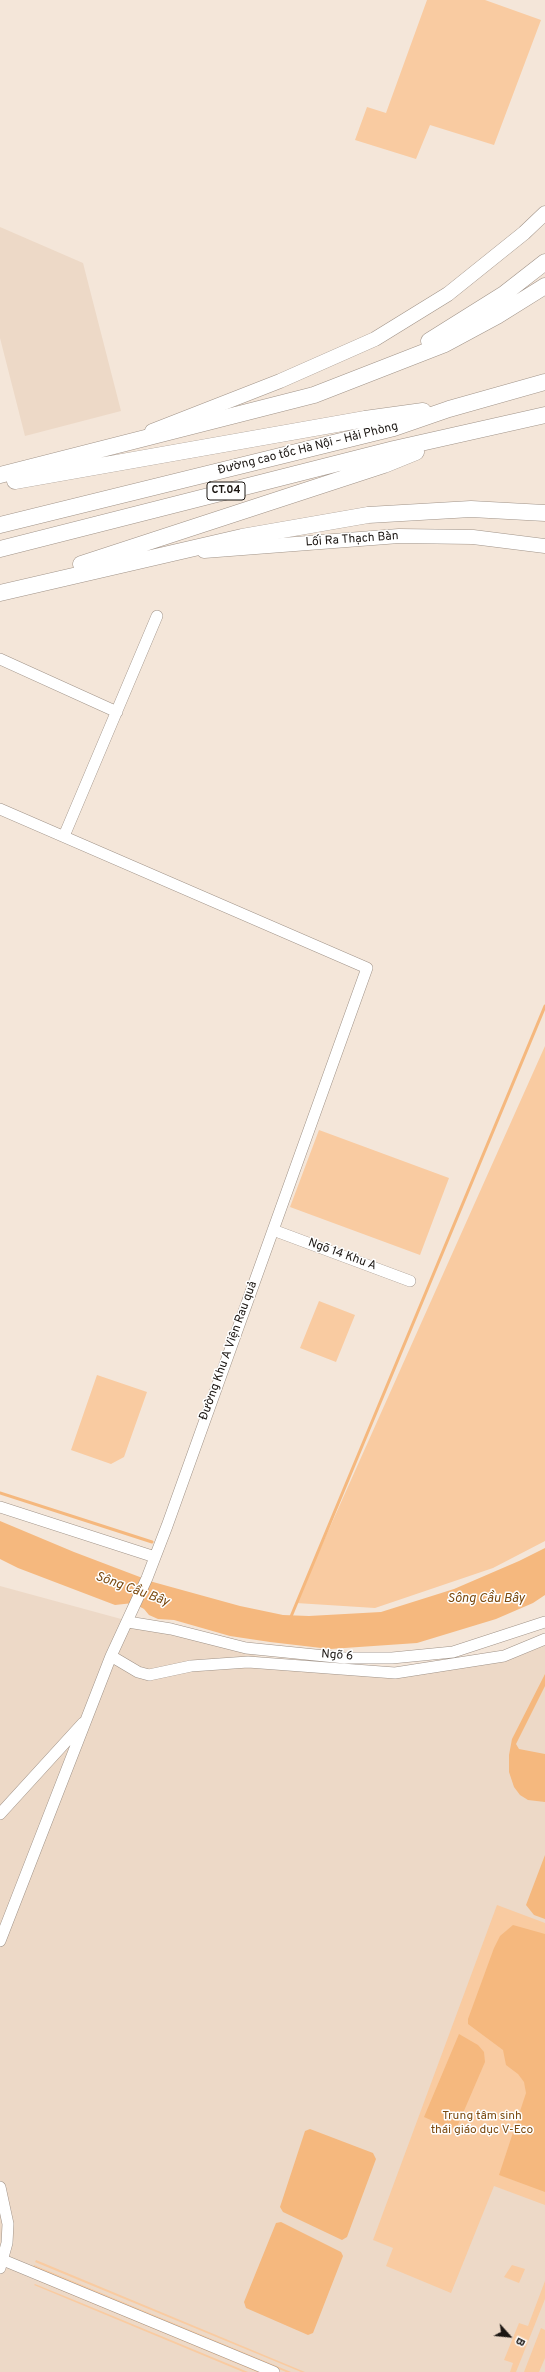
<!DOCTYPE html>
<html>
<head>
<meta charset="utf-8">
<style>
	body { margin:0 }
	#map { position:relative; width:545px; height:2372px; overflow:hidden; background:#f4e6d9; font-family:Overpass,sans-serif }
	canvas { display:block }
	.north { position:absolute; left:489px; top:2316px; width:40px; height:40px; -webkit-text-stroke:3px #fff; paint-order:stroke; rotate:117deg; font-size:11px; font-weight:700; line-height:16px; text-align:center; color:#1b1612 }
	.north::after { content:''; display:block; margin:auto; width:14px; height:18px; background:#1b1612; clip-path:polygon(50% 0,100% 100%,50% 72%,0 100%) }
</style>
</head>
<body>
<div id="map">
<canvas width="545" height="2372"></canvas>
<div class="north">B</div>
</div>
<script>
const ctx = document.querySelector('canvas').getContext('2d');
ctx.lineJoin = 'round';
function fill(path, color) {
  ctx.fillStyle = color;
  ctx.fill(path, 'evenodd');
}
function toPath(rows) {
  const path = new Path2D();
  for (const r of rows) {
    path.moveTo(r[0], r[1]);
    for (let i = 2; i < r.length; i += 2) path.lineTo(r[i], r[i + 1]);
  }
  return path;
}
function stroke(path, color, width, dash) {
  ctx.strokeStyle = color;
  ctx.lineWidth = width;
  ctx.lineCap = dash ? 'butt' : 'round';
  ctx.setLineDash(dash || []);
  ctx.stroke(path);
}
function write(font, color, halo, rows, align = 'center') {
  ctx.font = font + ' Overpass,sans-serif';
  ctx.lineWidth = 3;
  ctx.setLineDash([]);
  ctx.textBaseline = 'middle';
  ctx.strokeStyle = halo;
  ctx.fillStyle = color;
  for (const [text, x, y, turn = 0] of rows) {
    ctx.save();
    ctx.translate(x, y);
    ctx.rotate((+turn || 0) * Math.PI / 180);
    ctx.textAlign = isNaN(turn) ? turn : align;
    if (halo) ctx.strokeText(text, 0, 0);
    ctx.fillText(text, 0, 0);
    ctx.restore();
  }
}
fill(toPath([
	[0,227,83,263,121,411,25,436,0,338],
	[0,1586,301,1668,395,1677,545,1643,545,2372,0,2372]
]), '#edd9c7');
fill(toPath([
	[427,0,485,0,541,20,494,145,430,125,416,159,355,140,367,107,386,113],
	[545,1046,545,1541,493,1568,375,1608,296,1603],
	[319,1130,449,1178,420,1255,290,1207],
	[319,1301,355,1315,336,1362,300,1348],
	[97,1375,147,1392,124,1457,111,1464,71,1450],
	[497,1905,545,1923,545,2205,494,2186,451,2293,386,2266,393,2248,373,2240],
	[36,2260,305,2372,301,2372,35,2262],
	[34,2265,291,2372,286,2372,33,2267],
	[512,2265,525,2269,519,2283,504,2277],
	[37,2278,262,2372,257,2372,36,2280],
	[545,2281,545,2299,516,2372,510,2372,513,2363,504,2360,519,2323,528,2326],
	[35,2284,84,2304,248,2372,243,2372,34,2285],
	[541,2328,545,2330,545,2358,539,2372,524,2372]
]), '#f9cba1');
fill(toPath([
	[0,1521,74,1552,153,1582,240,1606,283,1615,309,1616,381,1612,454,1589,519,1561,545,1548,545,1595,533,1603,496,1619,417,1643,330,1649,270,1642,230,1636,174,1620,158,1619,149,1615,144,1609,133,1603,115,1605,18,1568,0,1559],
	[545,1674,545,1686,516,1744,519,1749,545,1754,545,1802,528,1800,520,1795,514,1787,509,1772,509,1755,512,1739],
	[545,1855,545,1919,534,1915,526,1905],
	[513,1925,545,1934,545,2192,499,2175,526,2093,524,2082,518,2074,506,2065,503,2050,468,2024,468,2019,494,1948,500,1936],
	[459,2034,478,2045,484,2052,485,2062,457,2127,451,2129,424,2117],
	[310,2129,373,2153,376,2159,347,2237,342,2240,283,2212,280,2207,305,2131],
	[281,2222,341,2252,343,2256,313,2333,308,2335,246,2308,244,2302,276,2223]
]), '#f5b87e');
stroke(toPath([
	[0,1493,152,1542],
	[290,1619,545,1006]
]), '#f5b87e', 3);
const minor = toPath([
	[0,659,117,712],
	[0,809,367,968,167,1526,147,1578,111,1656,0,1941],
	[64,836,157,616],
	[273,1230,410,1281],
	[0,1507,155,1557],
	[128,1622,171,1629,246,1648,345,1658,392,1658,453,1652,545,1622],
	[111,1656,138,1672,149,1675,191,1666,248,1662,395,1673,504,1656,545,1639],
	[0,1814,83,1723],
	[0,2187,8,2224,7,2243,0,2268],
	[3,2260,274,2372]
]);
const major = toPath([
	[152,431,280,381,375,339,448,294,524,233,545,213],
	[204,551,399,536,473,537,545,546]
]);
const highway = toPath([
	[429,341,504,294,545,262],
	[0,475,314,395,445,344,497,316,545,286],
	[15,481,365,419,423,411],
	[0,525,394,428,449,409,545,382],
	[0,549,394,449,545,415],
	[81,564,384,465,416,452],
	[0,593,242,537,368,515,471,509,545,513]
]);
stroke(minor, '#a09388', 12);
stroke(major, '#a09388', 15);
stroke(highway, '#a09388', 17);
stroke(minor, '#fff', 11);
stroke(major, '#fff', 14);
stroke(highway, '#fff', 16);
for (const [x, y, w] of [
	[226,491,38]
]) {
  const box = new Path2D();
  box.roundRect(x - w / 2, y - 9, w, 18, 3);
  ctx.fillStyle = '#fff';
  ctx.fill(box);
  stroke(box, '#1b1612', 1);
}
write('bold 11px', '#1b1612', null, [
	["CT.04",226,491]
]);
write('12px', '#1b1612', '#fff', [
	["Đường cao tốc Hà Nội – Hải Phòng",308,449,-14],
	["Lối Ra Thạch Bàn",352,540,-4],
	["Ngõ 14 Khu A",342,1255,20],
	["Đường Khu A Viện Rau quả",229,1351,-70],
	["Ngõ 6",337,1656,4]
]);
write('12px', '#7c4b11', '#fff', [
	["Trung tâm sinh",482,2117],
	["thái giáo dục V-Eco",482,2131]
]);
write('italic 13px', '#79480d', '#fff', [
	["Sông Cầu Bây",132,1590,20],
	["Sông Cầu Bây",486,1599]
]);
</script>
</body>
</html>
